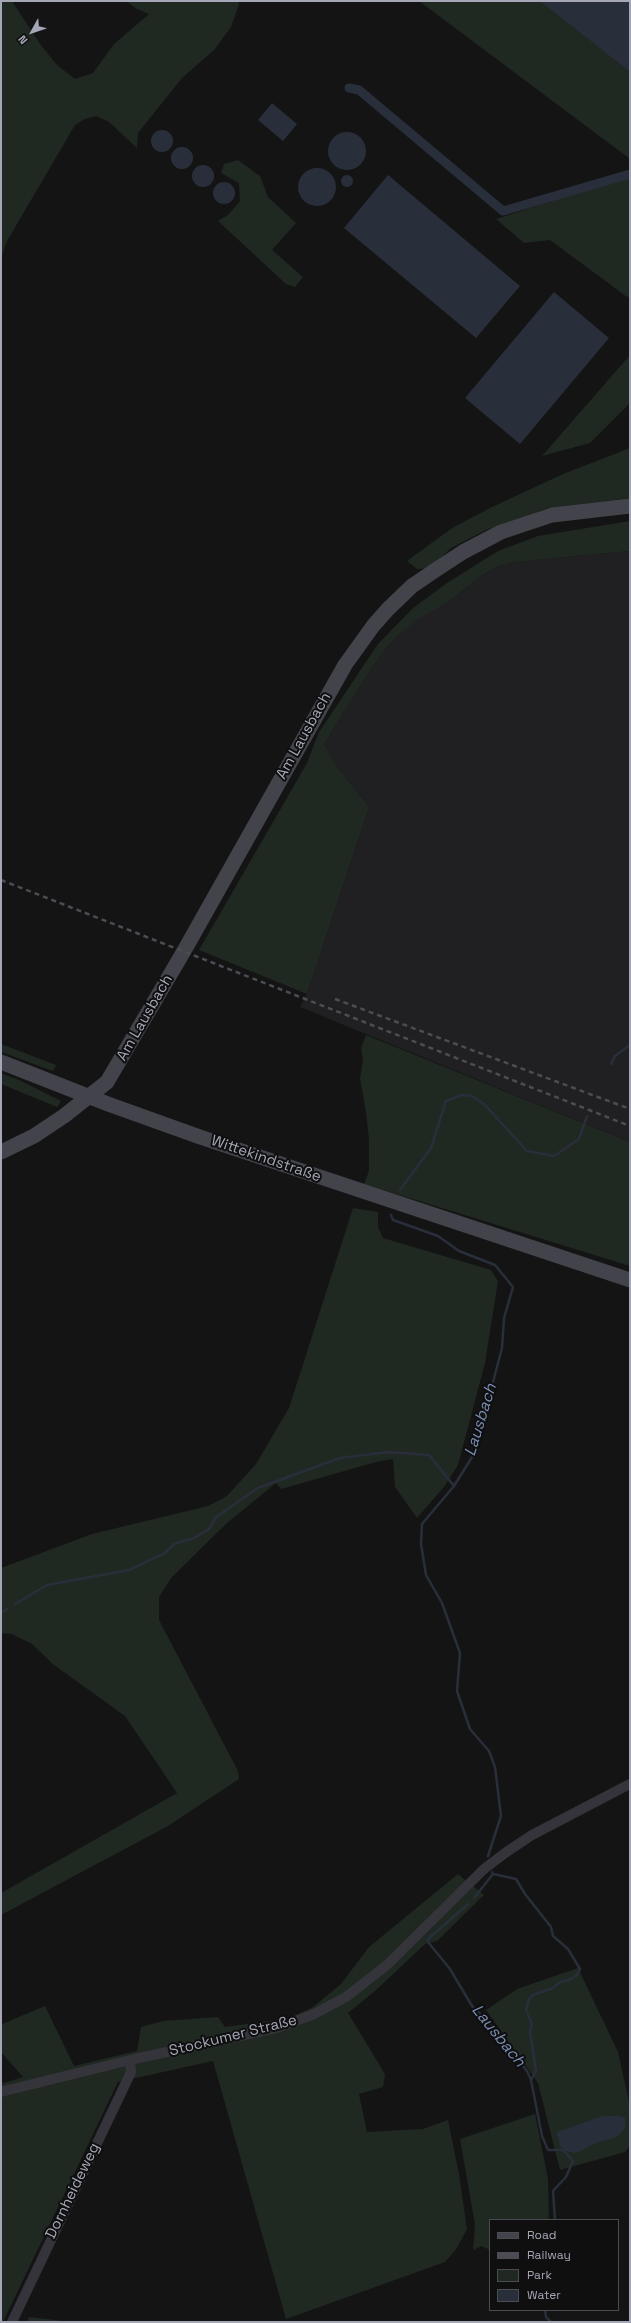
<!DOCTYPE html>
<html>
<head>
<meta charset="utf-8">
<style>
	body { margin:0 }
	#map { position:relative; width:631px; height:2323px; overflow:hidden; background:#141415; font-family:"Space Grotesk",sans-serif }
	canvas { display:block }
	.frame { position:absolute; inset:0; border:2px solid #a5a7b6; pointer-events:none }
	.legend { position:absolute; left:489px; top:2219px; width:130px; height:92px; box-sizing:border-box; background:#0f0f10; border:1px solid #4b4c52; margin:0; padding:5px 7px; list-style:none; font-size:12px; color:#a5a7b6 }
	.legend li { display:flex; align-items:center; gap:8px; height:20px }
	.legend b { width:20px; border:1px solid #4b4c52 }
	.north { position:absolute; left:12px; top:12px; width:40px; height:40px; -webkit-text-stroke:3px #0f0f10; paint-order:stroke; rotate:230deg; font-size:11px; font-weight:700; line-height:16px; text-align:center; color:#a5a7b6 }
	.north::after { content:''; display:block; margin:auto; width:14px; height:18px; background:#a5a7b6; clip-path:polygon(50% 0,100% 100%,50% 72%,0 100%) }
</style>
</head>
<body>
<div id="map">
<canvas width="631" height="2323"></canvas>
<div class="frame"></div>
<ul class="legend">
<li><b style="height:5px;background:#42434b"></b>Road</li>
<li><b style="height:5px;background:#4b4c54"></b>Railway</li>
<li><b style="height:11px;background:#202822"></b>Park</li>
<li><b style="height:11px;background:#292f3a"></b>Water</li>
</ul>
<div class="north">N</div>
</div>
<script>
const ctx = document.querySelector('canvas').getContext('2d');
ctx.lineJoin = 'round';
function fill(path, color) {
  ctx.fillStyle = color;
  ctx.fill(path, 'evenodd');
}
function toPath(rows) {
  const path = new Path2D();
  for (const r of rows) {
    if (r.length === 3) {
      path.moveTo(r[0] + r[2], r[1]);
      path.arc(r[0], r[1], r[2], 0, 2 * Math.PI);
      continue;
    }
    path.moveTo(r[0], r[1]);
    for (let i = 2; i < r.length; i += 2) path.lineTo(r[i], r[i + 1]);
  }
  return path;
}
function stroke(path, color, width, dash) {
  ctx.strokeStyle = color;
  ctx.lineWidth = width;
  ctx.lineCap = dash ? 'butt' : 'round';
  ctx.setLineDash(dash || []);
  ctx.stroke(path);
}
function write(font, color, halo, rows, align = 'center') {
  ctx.font = font + ' "Space Grotesk",sans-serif';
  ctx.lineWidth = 4;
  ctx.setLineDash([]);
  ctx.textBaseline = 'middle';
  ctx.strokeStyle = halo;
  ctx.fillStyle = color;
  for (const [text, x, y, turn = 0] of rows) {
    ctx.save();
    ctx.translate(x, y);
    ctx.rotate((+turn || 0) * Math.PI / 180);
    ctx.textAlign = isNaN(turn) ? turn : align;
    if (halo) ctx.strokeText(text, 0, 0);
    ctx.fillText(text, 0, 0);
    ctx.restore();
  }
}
fill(toPath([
	[630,551,630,1142,300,1007,307,994,369,807,336,765,324,744,372,667,393,640,418,618,447,603,481,576,497,567,514,562]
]), '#202022');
fill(toPath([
	[1,1,12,1,40,44,57,65,75,79,93,73,114,44,149,14,137,9,126,1,238,1,239,4,231,27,214,50,182,78,138,133,137,148,109,122,96,116,85,119,75,125,7,241,1,257],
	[419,1,541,1,630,72,630,159],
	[238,160,260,176,268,197,296,223,272,250,303,277,295,287,286,284,218,221,228,215,240,201,239,183,221,173,224,164],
	[630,176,630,296,627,297,550,240,524,243,496,219],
	[630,355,630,403,590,443,542,456],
	[630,448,630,498,548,508,486,530,451,548,430,568,417,569,407,561,452,528,492,507,563,474],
	[630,521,630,551,514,562,497,567,481,576,447,603,418,619,393,640,372,667,324,744,336,765,369,807,307,994,199,950,307,763,319,732,378,644,413,608,447,583,498,551,538,536],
	[366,1035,630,1142,630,1266,364,1184,369,1171,369,1139,366,1112,360,1078,363,1060,361,1048],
	[1,1044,56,1065,53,1071,1,1052],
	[1,1073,19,1080,61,1101,57,1107,1,1084],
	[353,1208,378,1212,378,1227,383,1238,491,1270,498,1281,485,1363,458,1465,444,1487,417,1518,395,1487,393,1459,376,1462,281,1489,276,1483,227,1523,171,1578,159,1597,159,1620,238,1771,239,1779,168,1826,1,1915,1,1893,177,1793,125,1716,54,1665,32,1644,12,1634,1,1633,1,1568,92,1534,208,1506,227,1496,256,1464,289,1408],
	[458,1874,484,1895,437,1941,425,1944,375,1991,348,2013,385,2074,383,2087,359,2094,367,2132,423,2129,448,2120,459,2174,467,2229,457,2248,445,2262,286,2319,213,2061,118,2082,3,2322,1,2322,1,2084,23,2077,1,2052,1,2023,2,2024,45,2006,74,2066,137,2051,141,2027,163,2021,218,2017,225,2027,290,2018,313,2007,341,1984,369,1947],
	[578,1968,618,2052,630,2106,630,2146,625,2152,560,2170,538,2083,486,2010,517,1989],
	[535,2114,548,2179,549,2220,490,2220,490,2250,482,2246,473,2250,475,2225,460,2139],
	[29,2317,73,2322,27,2322]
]), '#202822');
fill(toPath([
	[541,1,630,1,630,72,540,1],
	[272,103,297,124,283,141,258,120],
	[162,141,11],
	[347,151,19],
	[182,158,11],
	[203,176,11],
	[317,187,19],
	[347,181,6],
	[388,175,520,286,476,338,344,228],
	[224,193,11],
	[554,292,609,338,520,444,465,398],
	[603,2116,620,2116,625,2118,625,2128,619,2135,611,2139,598,2142,576,2153,566,2151,560,2146,557,2132]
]), '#292f3a');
stroke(toPath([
	[611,1064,615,1056,630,1045],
	[400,1190,431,1148,446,1101,462,1095,472,1096,485,1105,527,1151,554,1156,579,1139,587,1116],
	[391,1215,393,1220,438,1236,459,1251,495,1265,513,1287,504,1318,502,1348,474,1454,454,1486,422,1524,421,1544,426,1575,442,1603,460,1653,457,1691,470,1729,489,1751,495,1767,501,1816,488,1856],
	[15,1604,47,1585,129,1570,165,1553,174,1544,194,1538,209,1529,216,1517,258,1488,340,1458,388,1452,429,1455,454,1486],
	[1,1613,7,1609],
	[493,1874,516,1879,525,1894,551,1927,553,1936,568,1949,580,1969,577,1975,569,1980,560,1982,553,1988,533,1995,529,1999,526,2010,532,2024,530,2032,536,2071,531,2080],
	[474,1898,493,1874,492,1872],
	[468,1904,428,1939,428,1942,450,1969,472,2006,489,2022,527,2071,531,2080,542,2136,548,2150,563,2150,573,2161,566,2177,553,2191,555,2220],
	[545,2310,546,2317,551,2322]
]), '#292f3a', 2.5);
stroke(toPath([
	[349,88,359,90,503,211,630,174]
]), '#292f3a', 9);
stroke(toPath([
	[1,2092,130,2060,276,2028,312,2015,346,1997,387,1965,484,1869,505,1853,532,1835,630,1784],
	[12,2322,131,2072,130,2060]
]), '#35343b', 10);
stroke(toPath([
	[1,1062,108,1104,200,1137,630,1280],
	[1,1152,34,1136,64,1116,107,1082,184,951,345,665,373,626,388,609,412,586,434,571,463,552,501,532,552,515,630,506]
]), '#42434b', 15);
stroke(toPath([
	[1,880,630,1126],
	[335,999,630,1109]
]), '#4b4c54', 2.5, [5, 4]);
write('15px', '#a5a7b6', '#0f0f10', [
	["Am Lausbach",304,736,-61],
	["Am Lausbach",145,1018,-60],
	["Wittekindstraße",266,1159,19],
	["Stockumer Straße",233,2036,-14],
	["Dornheideweg",73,2191,-64]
]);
write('italic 16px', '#7a8eb3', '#0f0f10', [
	["Lausbach",481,1420,-73],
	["Lausbach",498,2036,51]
]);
</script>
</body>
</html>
